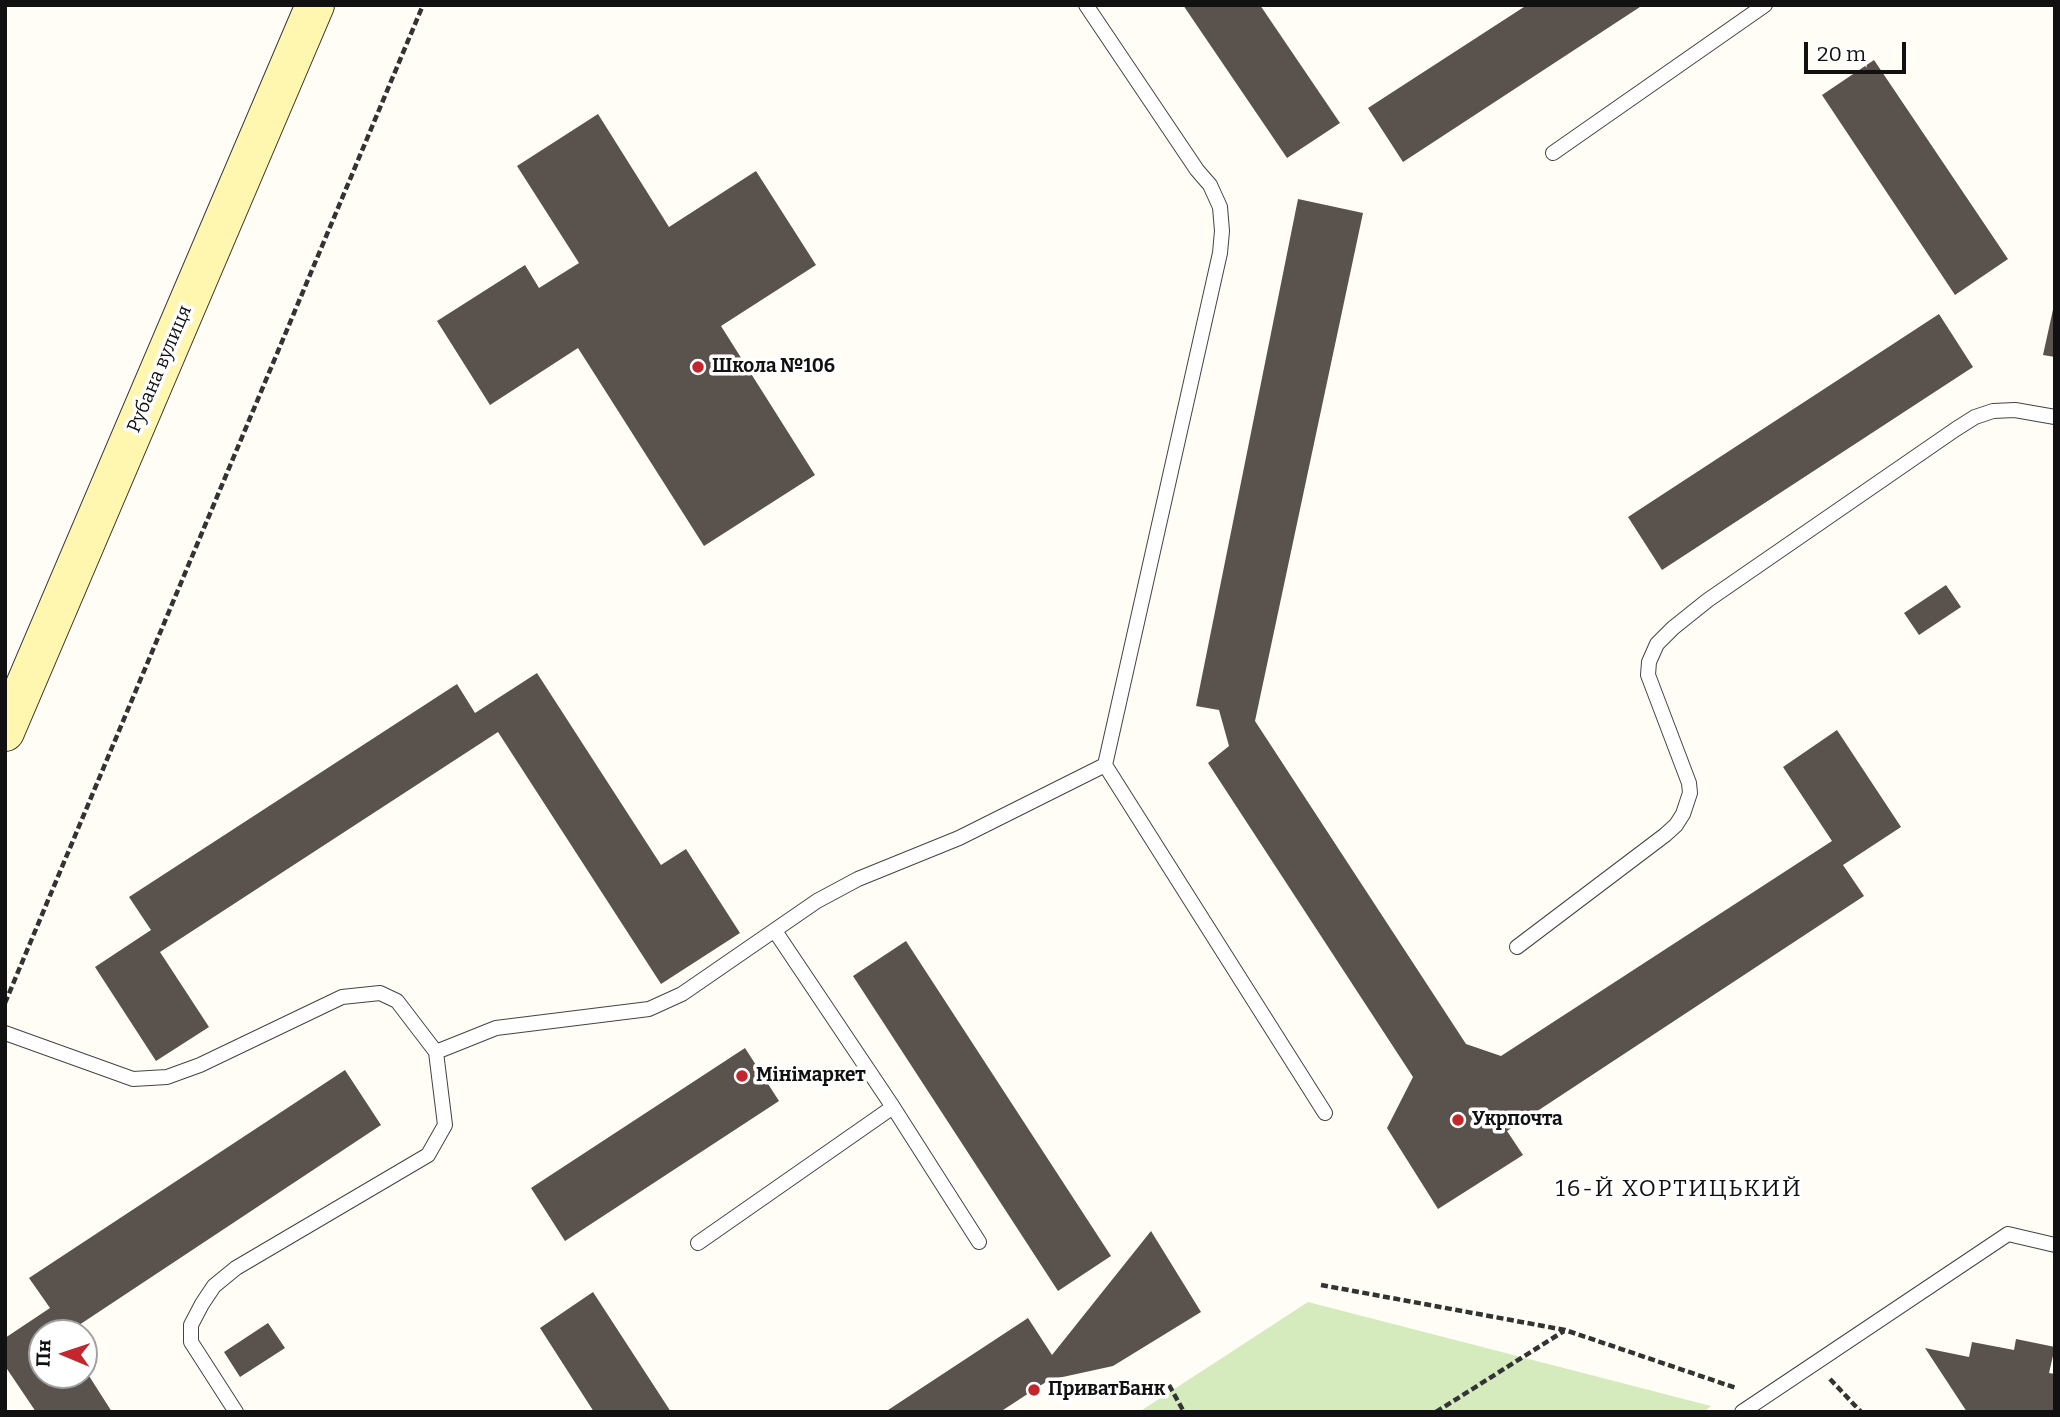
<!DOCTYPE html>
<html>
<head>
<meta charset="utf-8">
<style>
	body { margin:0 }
	#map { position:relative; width:2060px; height:1417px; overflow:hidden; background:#fffdf5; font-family:Bitter,serif }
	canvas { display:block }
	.frame { position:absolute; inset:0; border:7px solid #111; pointer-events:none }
	.north { position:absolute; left:28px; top:1319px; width:70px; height:70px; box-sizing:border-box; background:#fff; border:2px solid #a0a0a0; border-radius:50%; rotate:272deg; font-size:19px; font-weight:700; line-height:28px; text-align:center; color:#111 }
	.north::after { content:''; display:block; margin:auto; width:24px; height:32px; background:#c4262e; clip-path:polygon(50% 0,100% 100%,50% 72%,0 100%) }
	.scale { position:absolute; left:1804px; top:42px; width:102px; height:32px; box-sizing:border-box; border:4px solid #111; border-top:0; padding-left:9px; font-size:21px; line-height:24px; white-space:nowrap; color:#111; -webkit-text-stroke:5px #fff; paint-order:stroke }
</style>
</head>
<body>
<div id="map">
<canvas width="2060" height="1417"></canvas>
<div class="frame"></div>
<div class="north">Пн</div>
<div class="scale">20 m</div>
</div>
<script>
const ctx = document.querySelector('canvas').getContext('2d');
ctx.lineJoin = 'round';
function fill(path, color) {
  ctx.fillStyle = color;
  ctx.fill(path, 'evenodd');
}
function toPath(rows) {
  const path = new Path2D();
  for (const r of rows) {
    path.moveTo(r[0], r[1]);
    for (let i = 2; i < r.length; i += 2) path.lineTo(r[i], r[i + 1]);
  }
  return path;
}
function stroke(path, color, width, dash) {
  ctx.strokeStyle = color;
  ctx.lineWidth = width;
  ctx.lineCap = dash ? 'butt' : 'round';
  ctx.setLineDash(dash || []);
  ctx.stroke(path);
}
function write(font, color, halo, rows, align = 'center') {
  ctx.font = font + ' Bitter,serif';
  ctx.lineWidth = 7;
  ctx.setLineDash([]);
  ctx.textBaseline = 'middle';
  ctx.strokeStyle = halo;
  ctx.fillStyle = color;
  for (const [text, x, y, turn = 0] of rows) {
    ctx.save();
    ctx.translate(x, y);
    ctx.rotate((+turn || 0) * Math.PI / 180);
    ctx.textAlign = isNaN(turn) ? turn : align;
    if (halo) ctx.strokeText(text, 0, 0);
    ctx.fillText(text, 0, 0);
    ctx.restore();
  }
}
fill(toPath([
	[1308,1302,1711,1406,1704,1412,1139,1412]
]), '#d5ebbd');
fill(toPath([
	[1183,5,1260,5,1340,123,1287,158],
	[1527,5,1643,5,1403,162,1368,108],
	[1874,60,2008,259,1955,295,1822,95],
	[598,114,669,227,756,171,816,265,721,326,815,475,704,546,578,348,490,405,437,321,525,265,539,288,579,263,517,166],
	[1298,199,1363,213,1255,721,1466,1044,1501,1056,1832,841,1783,767,1837,730,1901,827,1843,865,1864,896,1507,1131,1523,1155,1438,1209,1387,1128,1413,1077,1208,763,1229,746,1219,710,1196,706],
	[2054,305,2055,306,2055,357,2043,355],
	[1939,314,1973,367,1662,570,1628,517],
	[1946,585,1961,607,1919,635,1904,613],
	[537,673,661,865,686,849,740,933,661,984,498,732,160,952,209,1027,156,1061,95,967,151,930,129,897,457,684,475,713],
	[906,941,1111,1256,1058,1291,853,976],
	[745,1048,779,1101,565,1241,531,1188],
	[345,1070,381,1125,67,1333,42,1333,42,1375,84,1375,84,1368,112,1412,36,1412,5,1366,5,1338,50,1308,29,1278],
	[1151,1231,1201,1312,1113,1366,1049,1380,1000,1412,885,1412,1028,1318,1052,1355],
	[593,1292,671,1412,594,1412,540,1328],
	[268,1323,285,1348,240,1377,224,1352],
	[2016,1339,2055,1347,2049,1373,2055,1374,2055,1412,1967,1412,1925,1348,1969,1357,1972,1342,2014,1350]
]), '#5a524d');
const lane = toPath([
	[1086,5,1197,170,1210,185,1220,207,1222,231,1220,253,1105,765,1325,1113],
	[1553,153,1765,5],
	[775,931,893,1107,979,1242],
	[1517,947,1665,835,1676,825,1683,814,1690,793,1689,783,1648,675,1649,662,1657,644,1673,628,1708,600,1956,429,1975,417,1993,411,2015,410,2055,417],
	[5,1033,133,1079,167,1077,200,1065,342,997,380,993,397,1001,436,1052,445,1125,428,1155,236,1268,214,1286,202,1304,191,1325,191,1342,236,1412],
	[436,1052,496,1028,649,1009,682,994,817,901,858,879,959,838,1105,765],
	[698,1243,893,1107],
	[1742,1412,2008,1234,2055,1245]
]);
const secondary = toPath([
	[5,732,315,5]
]);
stroke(lane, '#444', 16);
stroke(secondary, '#333', 40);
stroke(toPath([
	[5,1003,423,5],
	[1321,1285,1565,1330,1736,1388],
	[1830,1379,1861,1412],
	[1169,1385,1184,1412],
	[1436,1412,1564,1331]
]), '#333', 4.5, [7, 3.5]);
stroke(lane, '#fff', 14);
stroke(secondary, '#fff6b0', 38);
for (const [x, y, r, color] of [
	[698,367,7,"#c4262e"],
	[742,1076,7,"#c4262e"],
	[1458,1120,7,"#c4262e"],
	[1034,1390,7,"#c4262e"]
]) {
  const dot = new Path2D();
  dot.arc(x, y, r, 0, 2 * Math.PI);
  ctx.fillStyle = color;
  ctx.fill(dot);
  stroke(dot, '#fff', 2.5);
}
write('bold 19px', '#111', '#fff', [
	["Школа №106",712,367],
	["Мiнiмаркет",756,1076],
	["Укрпочта",1472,1120],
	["ПриватБанк",1048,1390]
], 'left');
write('19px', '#111', '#fff', [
	["Рубана вулиця",160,369,-67]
]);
ctx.letterSpacing = '2px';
write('23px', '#111', '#fff', [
	["16-Й ХОРТИЦЬКИЙ",1679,1190]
]);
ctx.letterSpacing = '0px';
</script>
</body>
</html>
